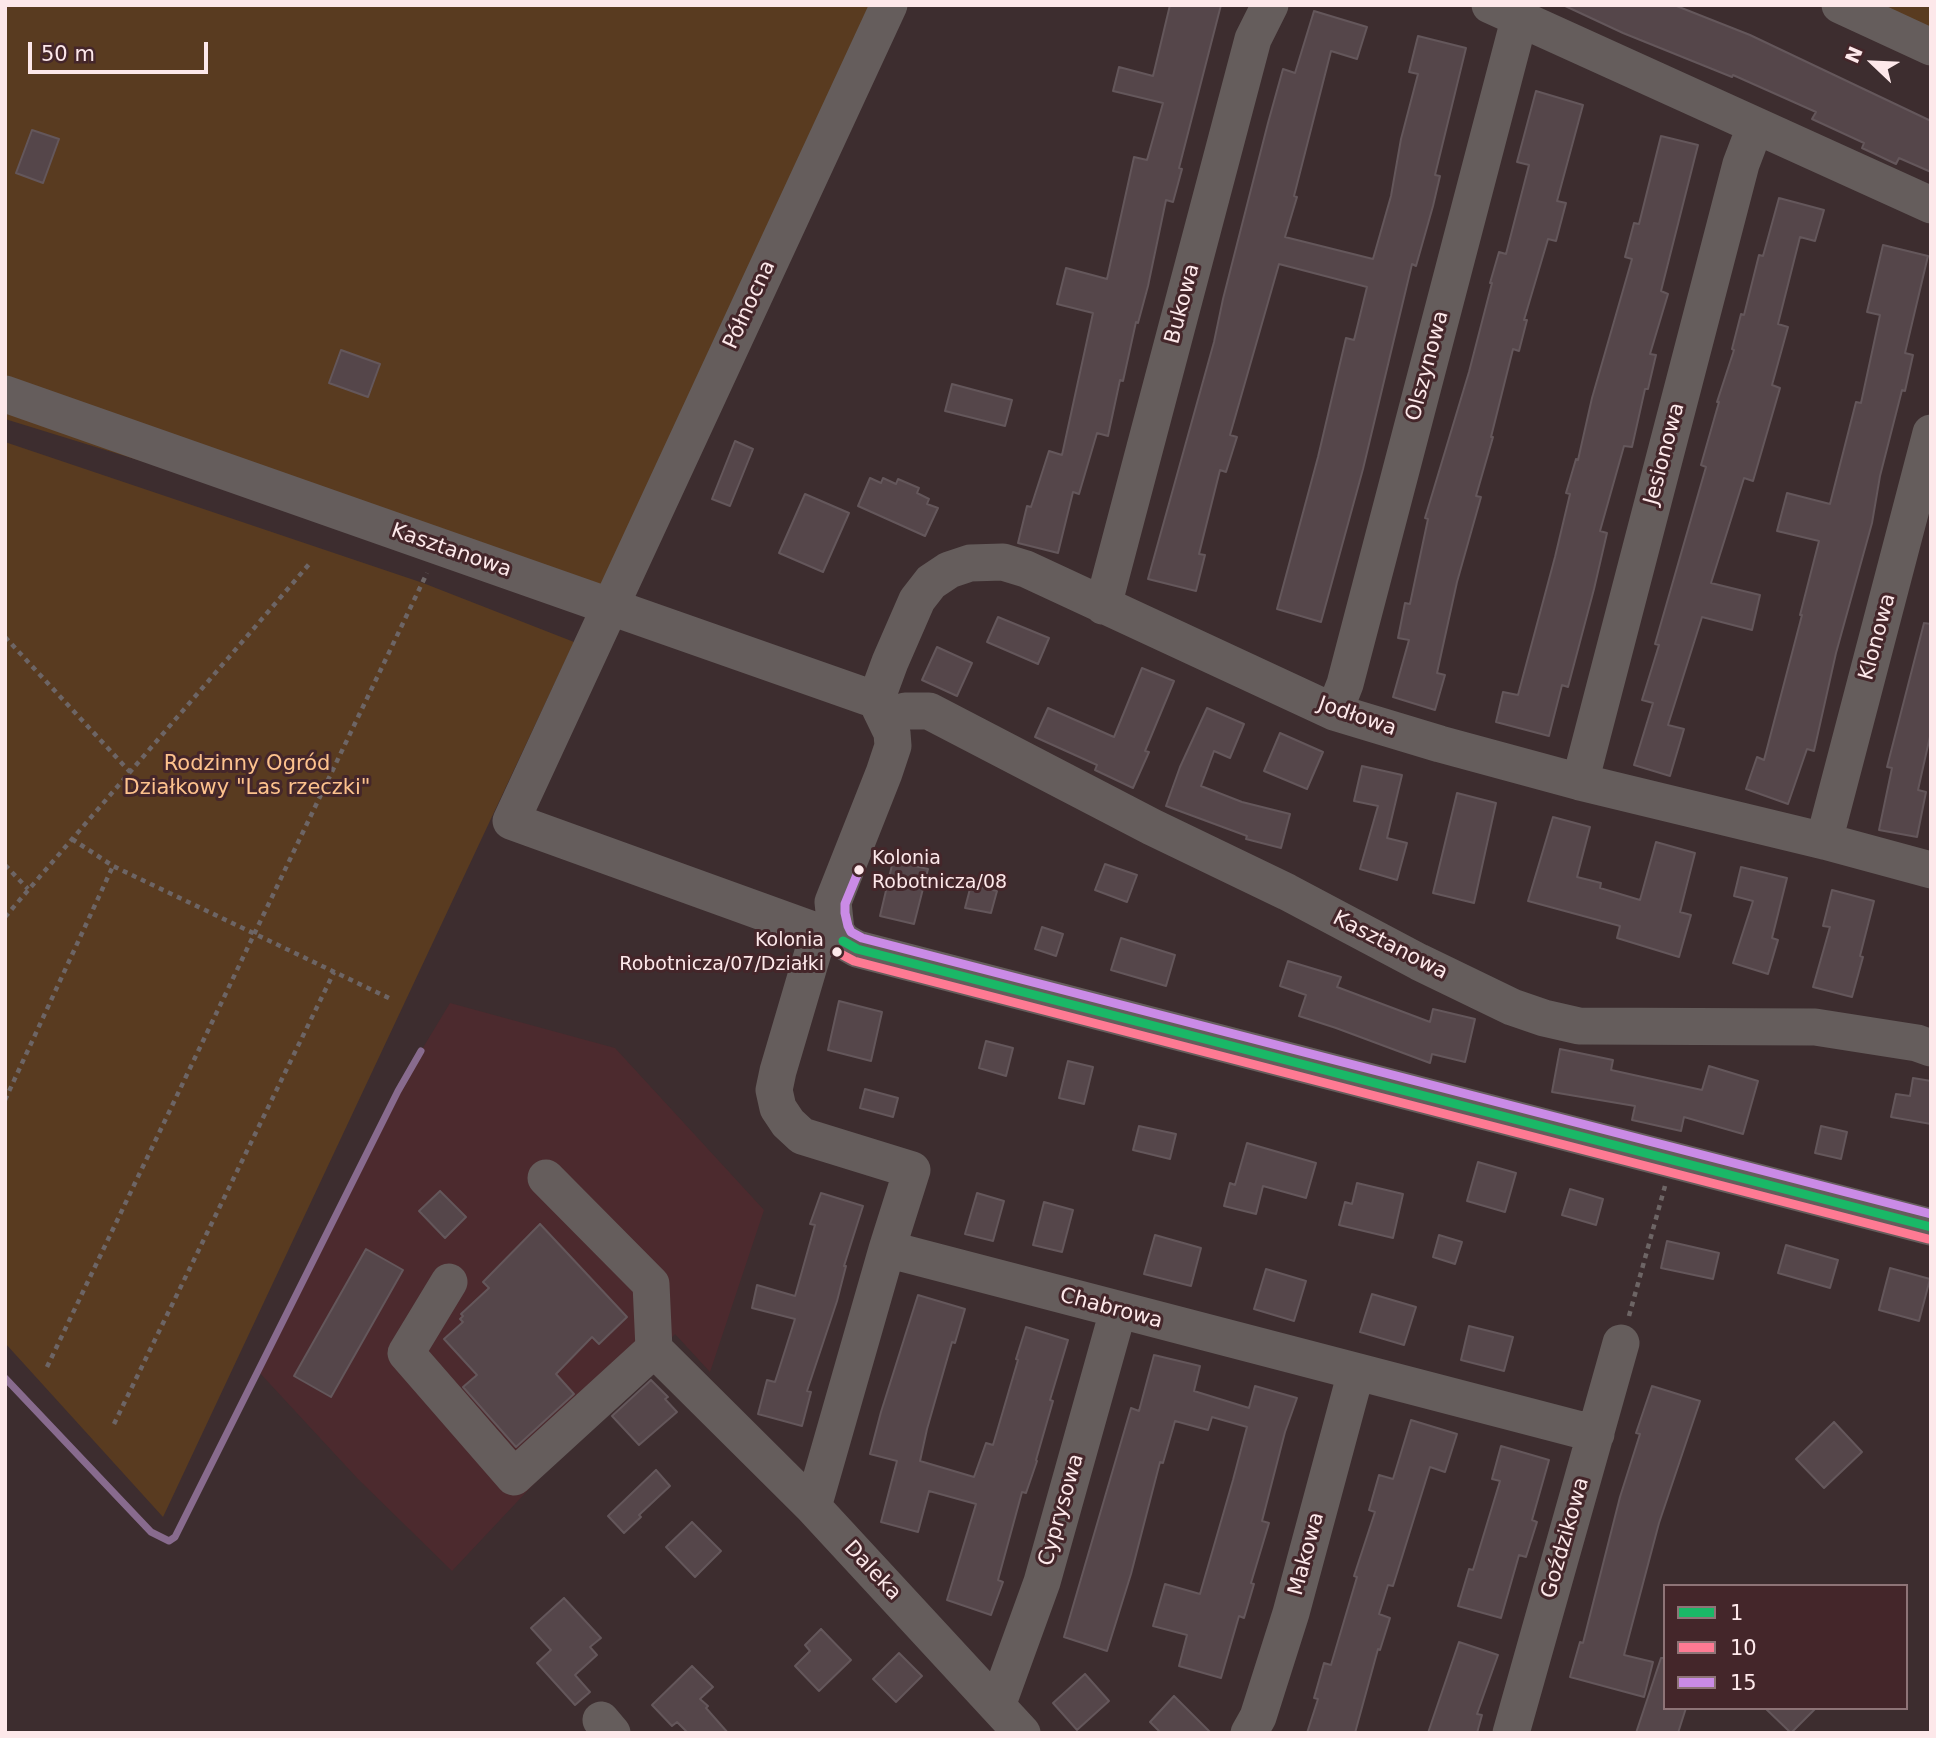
<!DOCTYPE html>
<html>
<head>
<meta charset="utf-8">
<style>
	body { margin:0 }
	#map { position:relative; width:1936px; height:1738px; overflow:hidden; background:#3d2d2f; font-family:"DejaVu Sans",sans-serif }
	canvas { display:block }
	.frame { position:absolute; inset:0; border:7px solid #fde8ea; pointer-events:none }
	.legend { position:absolute; left:1663px; top:1584px; width:245px; height:126px; box-sizing:border-box; background:#44262a; border:2px solid #8e7477; margin:0; padding:9px 12px; list-style:none; font-size:21px; color:#fde8ea }
	.legend li { display:flex; align-items:center; gap:14px; height:35px }
	.legend b { width:35px; border:2px solid #8e7477 }
	.north { position:absolute; left:1838px; top:28px; width:70px; height:70px; -webkit-text-stroke:5px #44262a; paint-order:stroke; rotate:293deg; font-size:19px; font-weight:700; line-height:28px; text-align:center; color:#fde8ea }
	.north::after { content:''; display:block; margin:auto; width:24px; height:32px; background:#fde8ea; clip-path:polygon(50% 0,100% 100%,50% 72%,0 100%) }
	.scale { position:absolute; left:28px; top:42px; width:180px; height:32px; box-sizing:border-box; border:4px solid #fde8ea; border-top:0; padding-left:9px; font-size:21px; line-height:24px; white-space:nowrap; color:#fde8ea; -webkit-text-stroke:5px #44262a; paint-order:stroke }
</style>
</head>
<body>
<div id="map">
<canvas width="1936" height="1738"></canvas>
<div class="frame"></div>
<ul class="legend">
<li><b style="height:9px;background:#1ab867"></b>1</li>
<li><b style="height:9px;background:#fe7a93"></b>10</li>
<li><b style="height:9px;background:#ca8be6"></b>15</li>
</ul>
<div class="north">N</div>
<div class="scale">50 m</div>
</div>
<script>
const ctx = document.querySelector('canvas').getContext('2d');
ctx.lineJoin = 'round';
function fill(path, color) {
  ctx.fillStyle = color;
  ctx.fill(path, 'evenodd');
}
function toPath(rows) {
  const path = new Path2D();
  for (const r of rows) {
    path.moveTo(r[0], r[1]);
    for (let i = 2; i < r.length; i += 2) path.lineTo(r[i], r[i + 1]);
  }
  return path;
}
function stroke(path, color, width, dash) {
  ctx.strokeStyle = color;
  ctx.lineWidth = width;
  ctx.lineCap = dash ? 'butt' : 'round';
  ctx.setLineDash(dash || []);
  ctx.stroke(path);
}
function write(font, color, halo, rows, align = 'center') {
  ctx.font = font + ' "DejaVu Sans",sans-serif';
  ctx.lineWidth = 6;
  ctx.setLineDash([]);
  ctx.textBaseline = 'middle';
  ctx.strokeStyle = halo;
  ctx.fillStyle = color;
  for (const [text, x, y, turn = 0] of rows) {
    ctx.save();
    ctx.translate(x, y);
    ctx.rotate((+turn || 0) * Math.PI / 180);
    ctx.textAlign = isNaN(turn) ? turn : align;
    if (halo) ctx.strokeText(text, 0, 0);
    ctx.fillText(text, 0, 0);
    ctx.restore();
  }
}
fill(toPath([
	[450,1003,615,1048,764,1210,710,1372,675,1334,452,1571,358,1479,258,1371,421,1051]
]), '#4c2a2e');
fill(toPath([
	[5,5,889,5,611,606,5,419],
	[1860,5,1931,5,1931,39],
	[5,442,423,583,574,642,163,1517,5,1343]
]), '#593b20');
stroke(toPath([
	[5,1378,151,1532,169,1541,175,1537,398,1091,421,1051]
]), '#886b8e', 7);
const building = toPath([
	[1170,5,1221,5,1179,168,1182,169,1173,202,1166,200,1148,286,1138,323,1136,322,1123,381,1120,380,1108,436,1097,433,1079,494,1073,492,1058,553,1018,543,1027,506,1031,507,1049,451,1062,455,1093,313,1057,304,1066,268,1107,279,1134,157,1147,160,1163,103,1113,91,1119,67,1153,76,1170,5],
	[1563,5,1674,5,1750,35,1931,121,1931,172,1899,158,1896,164,1862,148,1864,143,1812,119,1816,112,1733,75,1732,77,1623,33,1563,5],
	[1314,11,1367,27,1357,59,1331,51,1294,196,1297,197,1285,237,1373,259,1391,196,1401,139,1418,74,1409,72,1418,36,1466,48,1435,175,1440,176,1433,206,1416,266,1412,264,1363,469,1321,622,1277,609,1318,457,1346,338,1354,340,1367,287,1279,264,1230,435,1237,437,1226,472,1220,470,1199,554,1205,555,1196,591,1148,579,1214,342,1223,299,1268,123,1283,69,1295,73,1314,11],
	[1536,91,1583,105,1557,201,1566,203,1556,241,1548,239,1524,320,1527,320,1519,351,1513,349,1491,437,1493,437,1476,496,1481,497,1457,582,1437,673,1445,675,1435,710,1393,697,1409,640,1398,638,1405,603,1410,604,1428,519,1425,518,1469,372,1492,283,1490,283,1499,252,1506,254,1529,165,1517,162,1536,91],
	[32,130,59,139,43,183,16,173,32,130],
	[1661,136,1698,145,1661,291,1668,294,1650,354,1656,355,1648,389,1645,389,1632,447,1624,446,1600,531,1607,533,1594,589,1568,687,1562,685,1549,736,1496,722,1503,692,1518,695,1555,557,1570,494,1566,493,1576,459,1578,460,1592,398,1632,259,1625,257,1634,223,1639,224,1661,136],
	[1779,198,1824,210,1815,241,1800,237,1778,324,1788,327,1772,385,1780,388,1753,481,1744,478,1711,583,1760,595,1752,630,1702,617,1668,725,1684,729,1670,776,1634,765,1653,703,1642,700,1659,645,1655,644,1706,467,1701,465,1719,402,1717,402,1734,350,1732,349,1741,314,1744,315,1759,255,1763,256,1779,198],
	[1883,245,1928,256,1905,353,1913,355,1905,391,1902,390,1880,476,1872,523,1836,653,1814,751,1807,749,1788,804,1746,789,1757,757,1764,760,1802,615,1800,615,1819,541,1777,531,1787,493,1830,504,1856,402,1861,403,1880,315,1867,312,1883,245],
	[341,350,380,364,368,397,329,383,341,350],
	[952,384,1012,400,1005,426,945,411,952,384],
	[735,441,753,449,730,506,712,499,735,441],
	[870,478,881,483,883,478,896,484,898,479,919,488,917,493,929,499,927,504,938,508,925,536,858,506,870,478],
	[805,494,849,513,823,572,779,553,805,494],
	[998,617,1049,638,1038,664,987,642,998,617],
	[1924,623,1931,624,1931,732,1918,790,1926,792,1917,837,1879,830,1892,768,1887,767,1924,623],
	[937,647,972,663,957,696,922,680,937,647],
	[1142,668,1174,681,1145,751,1149,752,1133,788,1095,770,1097,765,1035,737,1048,708,1114,737,1142,668],
	[1207,708,1244,724,1230,758,1214,751,1201,786,1242,802,1290,814,1281,848,1246,839,1247,836,1166,806,1180,767,1207,708],
	[1280,733,1323,752,1307,789,1264,771,1280,733],
	[1362,766,1402,775,1387,838,1407,843,1397,880,1360,869,1378,806,1354,801,1362,766],
	[1457,793,1496,803,1474,903,1433,893,1457,793],
	[1553,817,1590,827,1577,877,1601,883,1600,888,1640,900,1656,842,1695,853,1680,912,1691,915,1679,957,1617,938,1620,926,1528,901,1553,817],
	[893,861,928,869,914,924,880,916,893,861],
	[1105,864,1137,875,1127,902,1095,890,1105,864],
	[1741,867,1787,878,1772,938,1778,940,1768,974,1733,963,1753,901,1734,896,1741,867],
	[971,885,997,891,991,913,965,908,971,885],
	[1832,890,1874,901,1860,956,1863,957,1852,997,1813,987,1830,927,1823,926,1832,890],
	[1042,927,1063,934,1056,956,1035,949,1042,927],
	[1121,938,1175,955,1166,986,1111,970,1121,938],
	[1288,961,1341,977,1337,987,1430,1022,1433,1009,1475,1019,1465,1062,1432,1054,1430,1063,1336,1028,1299,1016,1306,995,1280,986,1288,961],
	[839,1001,882,1012,871,1061,828,1050,839,1001],
	[986,1041,1013,1048,1006,1076,979,1068,986,1041],
	[1560,1049,1613,1060,1611,1070,1702,1090,1709,1066,1758,1081,1743,1134,1684,1117,1681,1131,1632,1120,1635,1106,1552,1092,1560,1049],
	[1068,1061,1093,1067,1084,1104,1059,1098,1068,1061],
	[1913,1078,1931,1081,1931,1124,1891,1117,1896,1094,1910,1096,1913,1078],
	[865,1089,898,1098,893,1117,860,1108,865,1089],
	[1139,1126,1176,1134,1170,1159,1133,1150,1139,1126],
	[1821,1126,1847,1132,1841,1159,1815,1153,1821,1126],
	[1247,1143,1316,1163,1306,1198,1263,1186,1256,1214,1224,1206,1230,1183,1235,1185,1247,1143],
	[1478,1162,1516,1173,1505,1212,1467,1201,1478,1162],
	[1357,1183,1403,1194,1393,1238,1339,1225,1345,1202,1352,1204,1357,1183],
	[1570,1189,1603,1199,1596,1225,1562,1215,1570,1189],
	[440,1191,466,1217,445,1238,419,1211,440,1191],
	[821,1193,863,1206,844,1266,846,1266,837,1301,807,1391,811,1392,802,1426,758,1414,767,1380,775,1382,795,1319,752,1308,757,1285,795,1296,815,1225,810,1224,821,1193],
	[977,1193,1004,1201,993,1241,965,1234,977,1193],
	[1044,1202,1073,1210,1062,1252,1033,1245,1044,1202],
	[540,1224,627,1317,599,1344,592,1337,556,1374,574,1394,516,1447,463,1387,477,1375,444,1339,463,1322,460,1319,463,1316,461,1314,489,1288,483,1282,540,1224],
	[1155,1235,1201,1248,1191,1286,1144,1274,1155,1235],
	[1439,1235,1462,1242,1455,1264,1433,1257,1439,1235],
	[1667,1241,1719,1253,1713,1279,1661,1268,1667,1241],
	[1786,1245,1838,1260,1830,1288,1778,1273,1786,1245],
	[366,1249,403,1270,331,1397,294,1376,366,1249],
	[1890,1268,1930,1279,1919,1321,1879,1310,1890,1268],
	[1266,1269,1306,1281,1294,1321,1254,1309,1266,1269],
	[1372,1294,1416,1307,1404,1345,1360,1332,1372,1294],
	[918,1295,965,1309,955,1343,952,1342,927,1429,920,1461,974,1477,986,1443,993,1445,1018,1360,1016,1359,1026,1327,1068,1340,1050,1400,1053,1401,1036,1460,1037,1461,1026,1493,1022,1492,998,1580,1003,1582,991,1615,947,1600,976,1504,929,1491,918,1532,881,1522,897,1461,870,1454,881,1412,918,1295],
	[1469,1326,1513,1337,1504,1371,1461,1360,1469,1326],
	[1154,1355,1200,1366,1194,1391,1249,1408,1255,1386,1297,1398,1285,1432,1262,1521,1269,1523,1251,1583,1254,1584,1244,1618,1239,1616,1221,1678,1179,1666,1187,1635,1153,1626,1165,1584,1200,1594,1233,1480,1247,1427,1212,1417,1208,1430,1175,1421,1163,1463,1160,1462,1131,1574,1107,1651,1064,1637,1131,1408,1139,1411,1154,1355],
	[651,1380,668,1397,665,1399,677,1412,639,1445,612,1416,651,1380],
	[1652,1386,1700,1401,1659,1523,1624,1655,1653,1662,1644,1697,1570,1677,1580,1642,1583,1643,1620,1497,1640,1434,1636,1433,1652,1386],
	[1411,1420,1457,1434,1445,1472,1430,1467,1393,1586,1388,1585,1379,1614,1390,1618,1380,1650,1378,1649,1355,1733,1307,1733,1318,1699,1314,1698,1324,1663,1331,1665,1357,1577,1354,1576,1375,1512,1369,1510,1379,1475,1393,1479,1411,1420],
	[1834,1422,1862,1452,1824,1488,1796,1459,1834,1422],
	[1501,1446,1549,1460,1532,1520,1537,1522,1526,1557,1519,1555,1501,1618,1458,1606,1469,1569,1473,1570,1500,1481,1492,1479,1501,1446],
	[656,1470,670,1486,639,1515,641,1517,624,1533,608,1516,656,1470],
	[692,1522,721,1551,695,1577,666,1547,692,1522],
	[564,1598,601,1638,590,1647,597,1655,575,1675,590,1692,575,1705,537,1663,551,1650,531,1628,564,1598],
	[821,1629,851,1660,819,1691,795,1666,810,1651,805,1645,821,1629],
	[1459,1642,1498,1655,1477,1714,1482,1715,1477,1733,1428,1733,1459,1642],
	[899,1653,922,1676,896,1702,873,1679,899,1653],
	[1661,1658,1665,1658,1665,1708,1686,1708,1678,1733,1636,1733,1661,1658],
	[692,1666,713,1687,700,1699,708,1706,706,1708,728,1733,688,1733,677,1722,672,1726,652,1705,692,1666],
	[1085,1674,1109,1701,1077,1730,1053,1703,1085,1674],
	[1174,1696,1211,1733,1161,1733,1150,1722,1174,1696],
	[1765,1708,1816,1708,1791,1733,1765,1708]
]);
fill(building, '#55464a');
stroke(building, '#64575b', 2);
stroke(toPath([
	[5,637,130,772],
	[72,839,113,866,393,1000],
	[5,865,28,889],
	[5,917,311,562],
	[5,1100,113,866],
	[1629,1316,1665,1186],
	[47,1367,427,573],
	[114,1424,334,972]
]), '#6d6565', 4.5, [5, 5]);
stroke(toPath([
	[889,5,511,821,843,941,857,949,1931,1227],
	[1490,5,1931,205],
	[1840,5,1931,47],
	[5,394,876,700,892,733,893,746,884,773,833,902,836,931,843,941],
	[1103,606,1244,73,1253,39,1270,5],
	[876,700,890,662,917,600,931,582,949,570,970,563,1003,562,1026,569,1334,712,1440,744,1580,782,1824,841,1931,870],
	[1334,712,1345,684,1519,20],
	[887,719,905,711,929,711,1152,827,1287,892,1419,962,1512,1007,1544,1018,1579,1026,1815,1027,1917,1043,1931,1048],
	[1580,782,1741,164,1755,127],
	[1824,841,1931,433],
	[819,932,778,1071,774,1090,778,1108,788,1123,802,1136,912,1170,887,1249],
	[546,1178,651,1284,654,1349,813,1507,1022,1733],
	[449,1282,406,1353,514,1477,654,1349],
	[813,1507,887,1249,1596,1434],
	[997,1706,1042,1582,1118,1311],
	[601,1720,612,1733],
	[1249,1733,1258,1717,1291,1613,1356,1372],
	[1511,1733,1621,1343]
]), '#655d5c', 37);
stroke(toPath([
	[843,941,857,949,1931,1227]
]), '#1ab867', 9);
stroke(toPath([
	[837,952,854,961,1928,1239]
]), '#fe7a93', 9);
stroke(toPath([
	[859,870,845,904,845,913,848,926,851,932,862,938,1931,1214]
]), '#ca8be6', 9);
for (const [x, y, r, color] of [
	[859,870,6,"#fde8ea"],
	[837,952,6,"#fde8ea"]
]) {
  const dot = new Path2D();
  dot.arc(x, y, r, 0, 2 * Math.PI);
  ctx.fillStyle = color;
  ctx.fill(dot);
  stroke(dot, '#44262a', 2.5);
}
write('19px', '#fde8ea', '#44262a', [
	["Kolonia",872,859],
	["Robotnicza/08",872,883],
	["Kolonia",824,941,"right"],
	["Robotnicza/07/Działki",824,965,"right"]
], 'left');
write('21px', '#fde8ea', '#44262a', [
	["Bukowa",1183,304,-75],
	["Północna",750,305,-65],
	["Olszynowa",1428,366,-75],
	["Jesionowa",1665,454,-75],
	["Kasztanowa",451,551,19],
	["Klonowa",1878,637,-75],
	["Jodłowa",1357,717,19],
	["Kasztanowa",1390,946,27],
	["Chabrowa",1111,1309,15],
	["Cyprysowa",1062,1510,-74],
	["Goździkowa",1566,1538,-74],
	["Makowa",1307,1554,-75],
	["Daleka",872,1571,47]
]);
write('21px', '#fdc28d', '#44262a', [
	["Rodzinny Ogród",247,765],
	["Działkowy \"Las rzeczki\"",247,789]
]);
</script>
</body>
</html>
